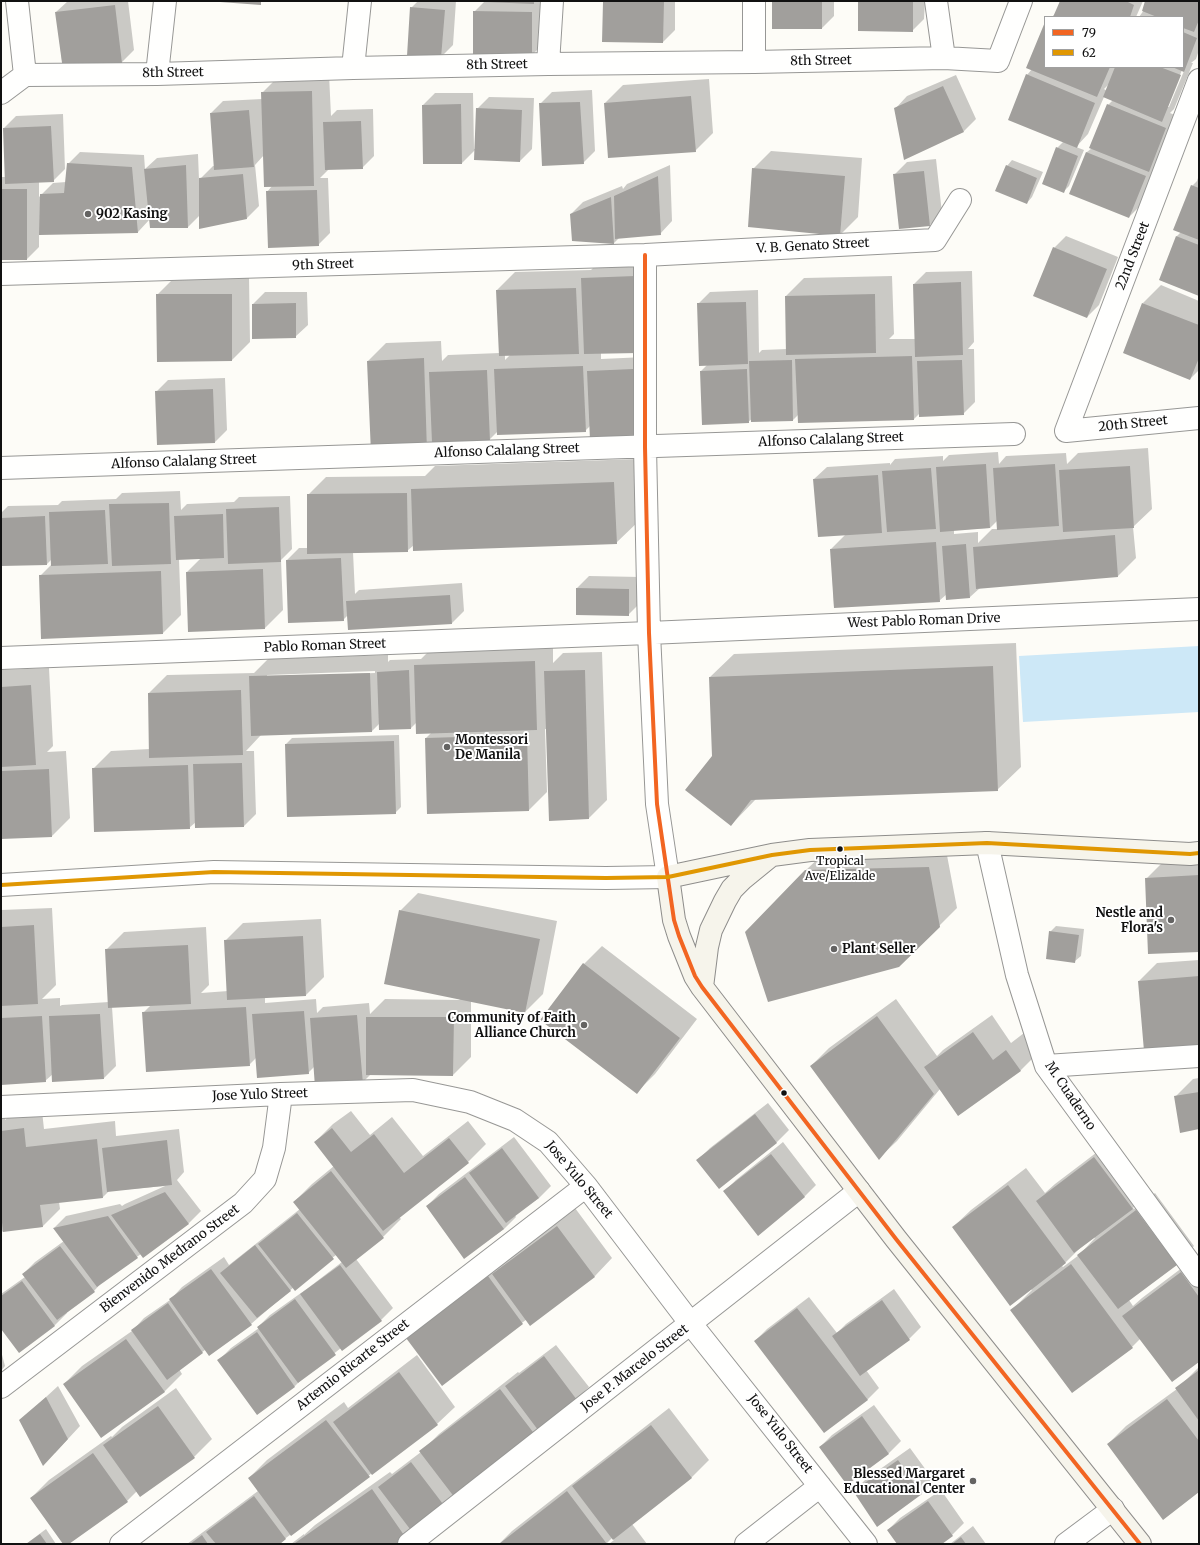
<!DOCTYPE html>
<html>
<head>
<meta charset="utf-8">
<style>
	body { margin:0 }
	#map { position:relative; width:1200px; height:1545px; overflow:hidden; background:#fdfcf7; font-family:Merriweather,serif }
	canvas { display:block }
	.frame { position:absolute; inset:0; border:2px solid #111; pointer-events:none }
	.legend { position:absolute; left:1044px; top:16px; width:140px; height:52px; box-sizing:border-box; background:#fff; border:1px solid #a0a0a0; margin:0; padding:5px 7px; list-style:none; font-size:12px; color:#111 }
	.legend li { display:flex; align-items:center; gap:8px; height:20px }
	.legend b { width:20px; border:1px solid #a0a0a0 }
</style>
</head>
<body>
<div id="map">
<canvas width="1200" height="1545"></canvas>
<div class="frame"></div>
<ul class="legend">
<li><b style="height:5px;background:#f26522"></b>79</li>
<li><b style="height:5px;background:#e09702"></b>62</li>
</ul>
</div>
<script>
const ctx = document.querySelector('canvas').getContext('2d');
ctx.lineJoin = 'round';
function fill(path, color) {
  ctx.fillStyle = color;
  ctx.fill(path, 'evenodd');
}
function toPath(rows) {
  const path = new Path2D();
  for (const r of rows) {
    path.moveTo(r[0], r[1]);
    for (let i = 2; i < r.length; i += 2) path.lineTo(r[i], r[i + 1]);
  }
  return path;
}
function stroke(path, color, width, dash) {
  ctx.strokeStyle = color;
  ctx.lineWidth = width;
  ctx.lineCap = dash ? 'butt' : 'round';
  ctx.setLineDash(dash || []);
  ctx.stroke(path);
}
function write(font, color, halo, rows, align = 'center') {
  ctx.font = font + ' Merriweather,serif';
  ctx.lineWidth = 4;
  ctx.setLineDash([]);
  ctx.textBaseline = 'middle';
  ctx.strokeStyle = halo;
  ctx.fillStyle = color;
  for (const [text, x, y, turn = 0] of rows) {
    ctx.save();
    ctx.translate(x, y);
    ctx.rotate((+turn || 0) * Math.PI / 180);
    ctx.textAlign = isNaN(turn) ? turn : align;
    if (halo) ctx.strokeText(text, 0, 0);
    ctx.fillText(text, 0, 0);
    ctx.restore();
  }
}
fill(toPath([
	[1199,646,1199,712,1023,722,1019,656]
]), '#cde8f7');
fill(toPath([
	[68,1,128,1,134,50,122,62,63,69,56,12],
	[418,1,456,1,453,45,441,57,411,8],
	[485,1,544,1,543,44,531,56,474,12],
	[605,1,675,1,675,30,663,42,604,2],
	[773,1,834,1,834,16,822,28],
	[859,1,925,1,924,19,912,31],
	[1061,1,1143,1,1136,17,1052,17,1056,13],
	[1147,1,1199,1,1199,50,1196,59,1191,63,1193,63,1174,109,1170,113,1177,116,1141,205,1129,217,1071,193,1087,152,1092,148,1108,105,1113,100,1104,97,1088,134,1076,147,1084,150,1069,186,1063,192,1057,148,1064,141,1027,75,1032,69,1045,25,1045,67,1183,67,1183,17,1139,17,1144,10],
	[1182,70,1184,71,1169,107,1167,107],
	[1110,83,1107,91,1104,89],
	[329,74,331,116,337,110,373,109,374,156,362,168,329,169,320,178,328,178,330,233,318,245,267,192,272,186,264,155,255,165,259,206,247,218,200,215,188,227,150,219,138,232,39,234,39,247,27,259,1,259,1,177,6,177,4,128,16,116,63,114,65,169,53,181,39,181,39,197,53,183,66,182,68,164,80,152,144,155,145,169,157,158,198,154,199,180,213,166,215,166,211,113,223,101,262,99,262,93,280,75],
	[956,75,976,119,964,131,895,109,907,96],
	[709,79,713,133,695,151,605,103,623,85],
	[592,90,595,151,583,163,540,104,552,92],
	[435,93,473,93,474,149,476,149,477,109,489,97,534,98,532,149,520,161,476,149,462,163,423,105],
	[771,151,862,158,858,217,840,235,753,169],
	[936,159,942,213,930,225,894,175,907,162],
	[1012,160,1043,172,1032,197,1027,203,1007,166],
	[670,165,672,221,660,234,619,238,614,243,571,214,583,202,622,186,623,189,627,184],
	[1199,175,1199,295,1160,280,1177,236,1181,232,1192,186,1197,181],
	[1066,236,1118,257,1099,305,1087,317,1054,248],
	[653,259,601,353,601,359,645,357,647,426,590,426,585,431,498,431,489,440,427,450,368,361,386,343,441,341,442,361,448,355,500,353,497,290,515,272,591,270,600,261],
	[505,355,510,355,505,360],
	[972,271,974,342,968,349,974,349,975,402,963,414,920,413,914,419,798,415,793,420,752,419,748,422,701,371,708,364,698,304,710,292,758,290,759,353,762,350,787,349,786,296,804,278,892,276,894,334,889,339,916,339,914,284,926,272],
	[249,276,250,342,232,360,157,295,175,277],
	[1161,285,1199,301,1199,370,1190,379,1143,303],
	[265,292,307,292,308,325,295,337,253,304],
	[225,378,227,430,215,442,156,392,168,380],
	[1148,448,1152,509,1133,527,1136,558,1118,576,980,588,970,597,947,594,939,601,834,607,831,549,845,535,814,479,827,467,890,463,890,465,895,459,943,456,943,461,949,455,998,452,999,464,1006,456,1066,453,1067,464,1078,453],
	[998,520,998,529,992,529,978,543,978,532,954,534,954,530,990,528],
	[637,459,640,520,616,543,414,545,407,551,353,552,355,594,359,590,462,583,464,611,452,623,349,629,348,615,343,620,287,560,299,548,308,548,308,495,326,477,425,476,435,466],
	[180,491,181,510,187,504,234,502,239,497,290,496,292,549,281,560,283,610,265,628,187,572,201,558,179,559,181,615,163,633,40,576,52,564,52,559,47,564,1,565,1,513,8,506,58,505,62,501,116,499,122,493],
	[589,576,641,577,640,603,628,615,577,588],
	[1016,643,1021,767,997,790,756,799,731,825,710,677,734,654],
	[553,644,553,663,563,653,602,652,607,800,589,818,550,820,547,729,545,729,547,792,529,810,426,738,432,732,417,722,411,728,379,724,372,731,261,735,246,751,254,751,256,814,244,826,196,822,189,828,93,769,111,751,150,749,149,693,167,675,254,673,268,659,388,655,388,662,390,660,421,659,433,647],
	[375,671,375,673,267,677,267,675],
	[49,668,53,746,47,752,66,751,70,818,52,836,1,838,1,670],
	[399,735,401,807,395,813,286,744,292,738],
	[946,850,957,908,899,966,805,871,824,853],
	[1199,859,1199,951,1146,879,1164,861],
	[418,893,557,921,543,994,525,1012,471,1001,471,1057,453,1075,371,1074,362,1083,315,1066,308,1073,256,1058,249,1065,143,1013,151,1005,112,1007,116,1066,104,1078,53,1074,45,1081,1,1084,1,910,52,908,56,985,42,999,60,998,60,1006,62,1005,109,1002,106,950,124,932,206,927,209,985,201,993,228,991,225,941,243,923,321,919,324,977,306,995,265,997,265,1003,316,999,317,1013,323,1007,369,1003,370,1014,385,999,460,1000,400,911],
	[1056,926,1084,929,1081,956,1075,961,1050,932],
	[602,946,697,1019,655,1074,637,1092,542,1019,584,964],
	[1199,960,1199,1046,1139,981,1157,963],
	[896,999,937,1056,943,1050,992,1015,1011,1043,1024,1033,1038,1053,1020,1071,940,1089,897,1141,879,1158,811,1066,829,1048],
	[1199,1078,1199,1128,1175,1097,1193,1079],
	[768,1103,789,1130,777,1142,719,1187,698,1160,710,1148],
	[42,1111,44,1129,115,1121,116,1136,179,1129,184,1172,177,1180,201,1211,189,1223,143,1257,141,1254,105,1279,94,1291,66,1312,67,1313,55,1325,19,1352,1,1327,1,1294,25,1277,23,1274,35,1262,64,1241,54,1228,66,1216,120,1204,122,1206,125,1204,165,1186,109,1191,103,1197,59,1202,60,1209,42,1227,4,1230,1,1233,1,1115,5,1114,5,1120,11,1114],
	[351,1111,370,1135,392,1117,423,1156,468,1121,486,1144,468,1162,399,1217,401,1219,383,1237,356,1259,393,1308,381,1320,341,1348,303,1378,295,1386,257,1414,219,1360,231,1348,259,1328,258,1327,270,1315,308,1288,342,1262,336,1255,294,1287,251,1324,205,1350,179,1369,182,1374,164,1392,64,1384,82,1366,132,1331,144,1318,170,1300,182,1287,224,1257,229,1265,300,1209,294,1202,312,1184,334,1166,315,1142,333,1124],
	[514,1137,551,1186,539,1198,515,1215,516,1217,504,1229,465,1257,427,1206,439,1194],
	[1113,1140,1150,1190,1133,1208,1134,1209,1155,1193,1194,1246,1176,1264,1129,1300,1133,1306,1142,1298,1199,1255,1199,1361,1140,1339,1132,1347,1073,1391,1012,1310,1032,1290,953,1227,971,1210,1026,1168,1045,1193,1055,1184],
	[1094,1237,1095,1238,1079,1255,1063,1267,1062,1266,1082,1246],
	[783,1142,816,1185,804,1197,724,1192,736,1180],
	[575,1208,612,1258,595,1276,530,1324,527,1319,442,1384,407,1338],
	[894,1289,921,1327,909,1339,866,1370,879,1388,867,1400,755,1341,767,1329,809,1297,837,1333,846,1324],
	[556,1345,589,1387,577,1399,396,1544,291,1544,304,1534,304,1535,315,1525,390,1472,392,1474,421,1452,439,1434,518,1372,519,1373],
	[1,1351,5,1366,1,1371],
	[417,1355,455,1407,437,1424,278,1544,187,1544,258,1491,249,1478,267,1460,344,1402,348,1408],
	[1199,1367,1199,1491,1108,1444,1126,1426,1177,1389],
	[58,1386,80,1426,55,1453,21,1420],
	[176,1388,212,1439,194,1457,137,1491,127,1501,67,1544,64,1544,31,1498,49,1480,111,1436,112,1437,122,1427],
	[874,1405,901,1441,889,1453,847,1484,820,1447,832,1435],
	[669,1408,709,1460,691,1478,632,1524,647,1544,609,1544,614,1540,613,1537,606,1544,499,1544,512,1531],
	[910,1448,934,1481,922,1493,877,1525,854,1491,866,1479],
	[941,1490,964,1523,952,1535,940,1544,898,1544,888,1530,900,1518],
	[973,1526,986,1544,950,1544],
	[46,1529,56,1544,26,1544]
]), '#0003');
fill(toPath([
	[220,1,261,1,261,5,220,2],
	[485,1,534,1,534,4,485,2],
	[772,1,822,1,822,29,772,29],
	[858,1,913,1,913,32,858,31],
	[1060,1,1126,1,1134,5,1130,17,1053,17],
	[1145,1,1199,1,1199,20,1194,32,1183,28,1183,17,1157,17,1142,11],
	[603,2,664,2,663,43,602,42],
	[115,5,122,63,63,70,55,12],
	[410,7,445,10,441,58,407,56],
	[473,11,532,12,532,57,473,56],
	[1045,22,1045,67,1110,67,1097,97,1026,68],
	[1183,32,1197,38,1184,72,1172,67,1183,67],
	[1115,67,1160,67,1181,75,1162,122,1103,97],
	[1026,74,1095,103,1077,148,1008,120],
	[943,86,964,132,904,160,894,108],
	[312,91,314,186,264,187,261,92],
	[691,96,696,152,608,158,604,103],
	[580,102,584,164,542,166,539,103],
	[461,104,462,164,423,164,422,105],
	[1107,104,1166,128,1149,172,1089,148],
	[476,108,522,110,520,162,474,160],
	[249,110,254,167,214,170,210,113],
	[361,121,363,169,325,170,323,122],
	[51,126,54,182,5,184,3,128],
	[1056,147,1078,156,1064,193,1042,184],
	[1086,152,1146,176,1129,218,1069,194],
	[67,163,132,167,138,233,39,235,40,194,64,193],
	[186,165,188,228,150,228,144,169],
	[1006,165,1037,178,1027,204,995,191],
	[752,168,845,176,840,236,748,227],
	[924,171,930,226,899,229,893,174],
	[243,174,247,219,199,229,199,178],
	[658,176,661,235,615,239,614,196],
	[1191,185,1199,188,1199,240,1173,230],
	[1,189,27,189,27,260,1,260],
	[317,190,319,246,268,248,266,191],
	[611,197,614,244,572,241,570,214],
	[1176,236,1199,245,1199,296,1159,280],
	[1053,247,1107,269,1087,318,1033,296],
	[635,276,638,353,584,354,581,278],
	[961,282,963,355,915,357,913,284],
	[576,288,579,354,499,356,496,290],
	[156,294,232,294,232,361,157,362],
	[875,294,876,353,786,355,785,296],
	[746,302,748,364,699,366,697,303],
	[296,303,296,338,252,339,252,304],
	[1142,303,1199,325,1199,358,1190,380,1123,353],
	[912,356,914,420,798,423,795,359],
	[424,358,427,451,371,453,367,361],
	[792,360,793,421,751,422,749,361],
	[962,360,964,415,919,417,917,361],
	[583,366,586,432,497,435,494,369],
	[633,369,635,439,590,440,587,371],
	[747,369,749,423,702,425,700,371],
	[487,370,490,441,432,443,429,372],
	[213,389,215,443,157,445,155,391],
	[986,464,990,528,940,532,936,467],
	[1055,464,1059,526,997,530,993,468],
	[1130,466,1134,528,1063,532,1059,470],
	[931,468,936,529,887,532,882,471],
	[878,475,882,533,818,537,813,479],
	[614,482,617,544,413,551,411,489],
	[407,493,408,552,307,554,307,494],
	[169,503,171,564,112,566,109,504],
	[279,507,281,562,228,564,226,509],
	[105,510,108,564,51,566,49,512],
	[223,514,224,558,176,560,174,516],
	[45,516,47,565,1,566,1,518],
	[1115,535,1118,577,976,589,973,547],
	[936,542,940,602,834,608,830,549],
	[966,544,970,598,946,600,942,546],
	[341,558,344,621,288,623,286,560],
	[263,569,265,629,188,632,186,572],
	[161,571,163,634,41,639,39,575],
	[576,588,629,589,629,616,576,615],
	[450,595,452,624,348,630,346,601],
	[535,661,537,730,416,734,414,665],
	[993,666,998,791,751,800,731,826,685,790,712,756,709,677],
	[409,670,411,729,379,730,377,672],
	[585,670,589,819,549,821,544,671],
	[370,673,372,732,251,736,249,676],
	[31,685,36,765,1,767,1,687],
	[241,690,243,755,149,758,148,693],
	[527,735,529,811,427,814,425,738],
	[394,741,396,814,287,817,285,744],
	[242,763,244,827,195,828,193,764],
	[188,765,190,829,94,832,92,768],
	[49,769,52,837,1,839,1,771],
	[929,867,940,927,899,967,768,1002,745,932,805,870],
	[1199,875,1199,952,1148,954,1145,878],
	[399,910,540,939,525,1013,384,984],
	[34,925,38,1004,1,1006,1,927],
	[1049,931,1079,935,1075,963,1046,959],
	[303,936,306,996,227,1000,224,940],
	[188,945,191,1004,108,1008,105,949],
	[583,963,680,1038,637,1094,540,1020],
	[1199,976,1199,1047,1144,1051,1138,981],
	[246,1007,250,1066,146,1072,142,1012],
	[304,1011,309,1074,257,1078,252,1014],
	[100,1014,104,1079,52,1082,49,1016],
	[357,1015,363,1084,315,1087,310,1018],
	[42,1016,46,1082,1,1085,1,1018],
	[877,1016,934,1094,879,1160,810,1066],
	[366,1017,454,1017,453,1076,366,1075],
	[973,1032,993,1060,1006,1050,1021,1071,958,1116,924,1067],
	[1199,1092,1199,1129,1180,1133,1174,1096],
	[755,1114,777,1143,719,1189,696,1160],
	[24,1128,26,1147,97,1139,103,1198,40,1205,43,1227,3,1232,1,1213,1,1131],
	[332,1128,351,1152,374,1134,404,1173,449,1138,469,1163,383,1231,314,1142],
	[167,1140,172,1185,107,1192,102,1148],
	[502,1148,539,1198,506,1223,469,1173],
	[771,1154,805,1197,758,1236,723,1191],
	[1094,1157,1133,1209,1074,1253,1036,1201],
	[331,1171,384,1238,346,1268,293,1202],
	[465,1177,504,1229,464,1259,426,1206],
	[1008,1185,1066,1263,1010,1306,952,1227],
	[165,1192,189,1224,143,1258,111,1215],
	[1136,1210,1177,1265,1118,1309,1077,1255],
	[297,1213,334,1259,295,1291,258,1244],
	[108,1216,138,1258,97,1287,53,1228],
	[557,1226,595,1277,530,1326,492,1274],
	[255,1245,291,1291,257,1318,220,1273],
	[60,1246,95,1292,57,1320,22,1274],
	[1071,1264,1133,1348,1072,1393,1010,1310],
	[340,1265,382,1321,342,1351,300,1294],
	[211,1269,252,1325,209,1356,169,1299],
	[1181,1272,1199,1297,1199,1362,1172,1382,1122,1316],
	[488,1276,523,1324,442,1386,406,1338],
	[22,1281,55,1326,19,1353,1,1329,1,1296],
	[295,1299,336,1355,298,1383,257,1327],
	[882,1300,910,1340,860,1376,832,1336],
	[168,1303,203,1353,167,1380,131,1330],
	[797,1308,868,1400,824,1433,754,1341],
	[257,1332,295,1387,257,1415,217,1360],
	[126,1339,165,1392,101,1438,63,1384],
	[544,1356,577,1400,538,1430,505,1386],
	[1199,1370,1199,1421,1175,1388],
	[399,1372,438,1425,372,1475,333,1422],
	[500,1389,536,1436,455,1498,419,1451],
	[46,1397,68,1439,43,1466,19,1420],
	[1167,1399,1199,1441,1199,1492,1163,1520,1107,1444],
	[158,1406,195,1458,140,1497,103,1445],
	[862,1416,889,1454,847,1485,819,1447],
	[326,1420,370,1477,291,1536,248,1478],
	[651,1425,692,1478,613,1540,572,1486],
	[93,1453,128,1502,69,1544,63,1544,30,1498],
	[898,1460,922,1494,877,1527,853,1491],
	[411,1462,446,1508,413,1533,378,1487],
	[372,1489,406,1538,398,1544,296,1544,295,1543],
	[567,1491,607,1544,499,1544],
	[254,1496,286,1539,280,1544,216,1544,206,1532],
	[928,1501,953,1536,942,1544,897,1544,887,1530],
	[40,1534,47,1544,26,1544],
	[202,1535,208,1544,190,1544],
	[961,1537,966,1544,952,1544]
]), '#a19f9c');
const street = toPath([
	[17,1,25,75],
	[754,1,754,62],
	[936,1,944,58],
	[548,64,552,1],
	[353,68,360,1],
	[157,74,165,1],
	[1199,80,1066,431,1199,418],
	[1,93,25,75,157,74,353,68,548,64,754,62,944,58,998,61,1021,1],
	[1,274,645,255,935,240,960,200],
	[1,468,1014,434],
	[1,658,649,633,1199,609],
	[987,843,1017,975,1046,1066,1199,1276],
	[1,885,214,872,606,878,668,877,657,804,649,633,645,447,645,255],
	[1046,1066,1199,1056],
	[1,1107,281,1094,413,1090,470,1102,515,1120,548,1142,586,1186,691,1324,866,1544],
	[1,1387,243,1203,265,1179,274,1148,281,1094],
	[121,1544,586,1186],
	[409,1544,859,1191],
	[746,1544,820,1486],
	[1066,1544,1113,1509]
]);
const secondary = toPath([
	[702,987,707,947,711,930,725,901,732,889,742,879,769,857],
	[1140,1544,896,1239,702,987,695,976,679,936,674,920,668,877,772,855,810,850,987,843,1190,854,1199,853]
]);
stroke(street, '#979795', 24);
stroke(secondary, '#8e8d8b', 24);
stroke(street, '#fffffe', 22);
stroke(secondary, '#f6f4eb', 22);
stroke(toPath([
	[645,255,645,447,649,633,657,804,674,920,679,936,695,976,702,987,896,1239,1140,1544]
]), '#f26522', 4);
stroke(toPath([
	[1,885,214,872,606,878,668,877,772,855,810,850,987,843,1190,854,1199,853]
]), '#e09702', 4);
for (const [x, y, r, color] of [
	[88,214,4,"#646362"],
	[447,747,4,"#646362"],
	[840,849,3.5,"#111"],
	[1171,920,4,"#646362"],
	[834,949,4,"#646362"],
	[584,1025,4,"#646362"],
	[784,1093,3.5,"#111"],
	[973,1481,4,"#646362"]
]) {
  const dot = new Path2D();
  dot.arc(x, y, r, 0, 2 * Math.PI);
  ctx.fillStyle = color;
  ctx.fill(dot);
  stroke(dot, '#fff', 1.5);
}
write('12px', '#111', '#fff', [
	["Tropical",840,862],
	["Ave/Elizalde",840,877]
]);
write('13px', '#111', '#fff', [
	["8th Street",821,61,-1],
	["8th Street",497,65,-1],
	["8th Street",173,73,-1],
	["V. B. Genato Street",813,246,-3],
	["22nd Street",1133,256,-69],
	["9th Street",323,265,-2],
	["20th Street",1133,424,-6],
	["Alfonso Calalang Street",831,440,-2],
	["Alfonso Calalang Street",507,451,-2],
	["Alfonso Calalang Street",184,462,-2],
	["West Pablo Roman Drive",924,621,-2],
	["Pablo Roman Street",325,646,-2],
	["Jose Yulo Street",260,1095,-2],
	["M. Cuaderno",1070,1096,56],
	["Jose Yulo Street",579,1180,50],
	["Bienvenido Medrano Street",170,1259,-37],
	["Artemio Ricarte Street",353,1365,-38],
	["Jose P. Marcelo Street",635,1368,-38],
	["Jose Yulo Street",780,1434,52]
]);
write('bold 13px', '#111', '#fff', [
	["902 Kasing",96,214],
	["Montessori",455,740],
	["De Manila",455,755],
	["Nestle and",1163,913,"right"],
	["Flora's",1163,928,"right"],
	["Plant Seller",842,949],
	["Community of Faith",576,1018,"right"],
	["Alliance Church",576,1033,"right"],
	["Blessed Margaret",965,1474,"right"],
	["Educational Center",965,1489,"right"]
], 'left');
</script>
</body>
</html>
